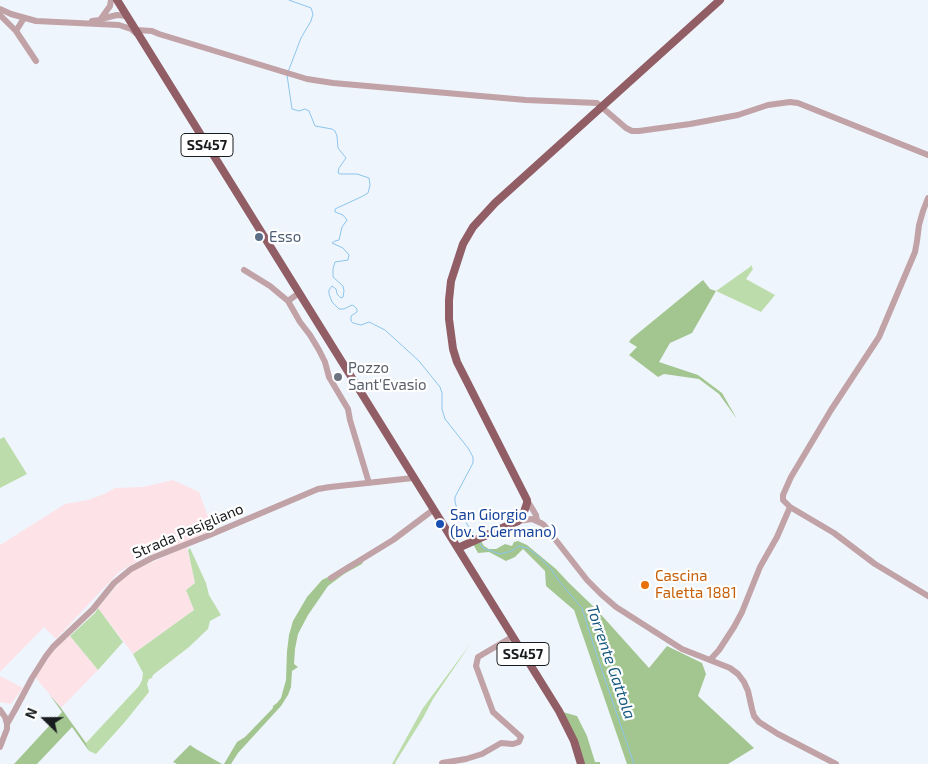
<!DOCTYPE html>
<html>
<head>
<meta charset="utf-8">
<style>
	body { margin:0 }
	#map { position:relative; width:928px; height:764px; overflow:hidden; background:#eff5fc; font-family:"Exo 2",sans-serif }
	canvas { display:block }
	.north { position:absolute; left:20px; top:694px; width:50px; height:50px; -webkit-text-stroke:4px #fff; paint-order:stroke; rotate:292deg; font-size:14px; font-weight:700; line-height:20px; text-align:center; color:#191c1e }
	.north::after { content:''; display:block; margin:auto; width:18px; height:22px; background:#191c1e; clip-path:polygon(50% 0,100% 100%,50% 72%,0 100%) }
</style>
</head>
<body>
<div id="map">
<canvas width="928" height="764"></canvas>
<div class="north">N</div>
</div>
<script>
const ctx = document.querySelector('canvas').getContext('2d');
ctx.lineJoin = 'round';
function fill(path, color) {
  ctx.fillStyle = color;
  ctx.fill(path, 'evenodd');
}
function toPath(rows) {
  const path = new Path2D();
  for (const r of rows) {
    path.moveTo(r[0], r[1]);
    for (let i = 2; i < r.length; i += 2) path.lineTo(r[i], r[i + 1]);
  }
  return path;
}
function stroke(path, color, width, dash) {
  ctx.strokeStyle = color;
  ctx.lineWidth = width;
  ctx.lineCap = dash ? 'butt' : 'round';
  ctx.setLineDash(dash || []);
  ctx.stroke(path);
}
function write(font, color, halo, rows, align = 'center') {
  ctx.font = font + ' "Exo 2",sans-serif';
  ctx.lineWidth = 4.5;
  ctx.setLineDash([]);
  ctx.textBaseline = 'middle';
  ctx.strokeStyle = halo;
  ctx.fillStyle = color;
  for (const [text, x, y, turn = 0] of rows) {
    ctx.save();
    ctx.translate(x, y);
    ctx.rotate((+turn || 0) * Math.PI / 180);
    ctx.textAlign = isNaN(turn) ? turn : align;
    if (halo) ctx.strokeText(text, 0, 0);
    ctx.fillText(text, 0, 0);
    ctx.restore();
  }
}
fill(toPath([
	[173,480,199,492,213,530,186,542,144,557,119,572,56,639,44,627,0,672,0,545,65,504,88,500,104,494,115,488,143,487],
	[187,547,195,583,186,590,194,610,133,654,98,608,124,577,136,569],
	[70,636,98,670,61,708,35,677,56,647],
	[0,676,23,688,11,704,0,702]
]), '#fde3e8');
fill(toPath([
	[751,265,753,269,746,279,775,295,761,312,716,291,750,267],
	[4,437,27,474,0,488,0,439],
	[190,548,206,583,209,595,221,615,210,621,208,629,189,647,153,675,152,678,149,679,147,684,149,692,124,723,96,754,89,751,86,743,139,686,142,680,143,673,133,654,194,610,186,590,195,583,188,550],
	[98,608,123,642,98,670,70,636,95,613],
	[471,643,433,699,423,718,395,763,396,764,392,764,423,708]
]), '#bcddab');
fill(toPath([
	[703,280,710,289,716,291,692,333,670,343,659,362,698,375,722,393,737,419,719,394,699,379,664,374,658,377,629,355,637,347,629,342,631,339],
	[481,541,484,546,489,549,496,549,505,544,512,546,514,542,518,541,527,545,556,569,568,582,596,609,649,668,667,646,702,663,706,674,698,696,754,748,728,764,627,764,574,610,546,586,545,571,523,549,515,557,506,561,489,552,478,553,473,544],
	[362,557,363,562,362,564,344,574,328,586,308,615,298,634,295,649,294,664,298,667,292,671,291,687,288,695,281,706,238,753,231,764,224,764,237,742,245,737,273,708,273,706,277,703,281,698,286,680,287,651,289,635,293,621,307,597,322,580,330,576,348,564],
	[49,694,61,708,86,743,89,751,72,727,37,764,14,764,62,712],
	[559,711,577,716,587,736,595,762,600,762,600,764,581,764],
	[190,745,196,749,222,764,177,764,173,762]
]), '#a3c691');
stroke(toPath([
	[288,72,301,38,311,21,313,14,311,8,289,0],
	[287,75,292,109,299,111,305,109,309,111,315,126,332,129,335,131,337,136,338,148,346,158,339,168,338,173,340,174,357,174,369,178,370,185,368,193,361,197,335,209,335,212,343,215,347,220,342,227,339,240,335,241,332,243,343,248,349,255,348,260,335,262,333,269,333,277,343,286,344,291,343,297,341,298,337,294,336,289,332,286,329,290,329,294,332,302,339,309,344,309,352,305,354,306,357,309,357,312,351,316,351,321,353,323,361,325,369,322,385,330,419,361,440,387,442,393,442,409,445,419,468,448,473,457,473,463,455,497,455,502,457,509,475,536],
	[479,542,483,548,500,554,512,551,518,546,527,548,540,557,551,569,558,580,582,608,598,659,634,764]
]), '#8cc5ed', 1);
stroke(toPath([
	[0,9,11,14,36,21,119,25,131,29,137,34],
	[0,15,16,31,36,61],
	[101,19,117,15,127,16],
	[92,21,100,20,110,6,111,0],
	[136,30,152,31,159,34,307,79,333,83,526,100,597,103,626,128,632,131,639,131,690,124,738,115,768,105,790,102,798,103,928,155],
	[16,31,24,18],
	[928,198,923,211,919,225,917,241,915,252,879,337,831,410,791,477,783,495,783,500,790,507,834,533,875,564,928,596],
	[244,270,270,286,288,301,300,322,310,335,319,350,325,362,329,377,348,409,350,420,369,483],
	[288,301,299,293],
	[527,500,536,515,537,521],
	[518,521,532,519,541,523,544,525,587,580,601,594,616,607,682,649,730,668,738,674,744,682,748,691,752,709,754,716,759,722,778,734,836,764],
	[331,578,393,540,433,510],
	[710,660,719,650,734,627,742,612,760,567,777,537,790,507],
	[0,710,5,717,7,724],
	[0,747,7,729,7,724,15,710,32,678,46,656,53,647,93,609,114,583,131,569,152,558,212,534,318,489,330,487,413,478],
	[442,763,466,759,482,754,501,743,513,744,519,742,521,737,493,712,476,666,478,657,512,637]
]), '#c1a2a6', 6);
stroke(toPath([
	[117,0,559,711,574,741,581,764],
	[458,548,518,521,524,512,527,503,527,500,457,362,453,349,449,319,449,300,451,281,463,244,473,227,495,203,720,0]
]), '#925e66', 8);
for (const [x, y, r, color] of [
	[259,237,5,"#5c6f8a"],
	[338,377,5,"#6b7280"],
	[440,524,5,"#1a4fb4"],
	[645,585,5,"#e8710a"]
]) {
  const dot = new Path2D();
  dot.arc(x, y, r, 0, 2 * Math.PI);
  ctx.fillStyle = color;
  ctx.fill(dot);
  stroke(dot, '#fff', 2);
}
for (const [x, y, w] of [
	[207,145,52],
	[523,654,52]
]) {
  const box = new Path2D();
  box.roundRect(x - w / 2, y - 11.5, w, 23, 4);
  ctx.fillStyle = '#fff';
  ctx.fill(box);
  stroke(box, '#191c1e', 1);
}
write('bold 14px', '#191c1e', null, [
	["SS457",207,145],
	["SS457",523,654]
]);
write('15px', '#4e5e75', '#fff', [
	["Esso",269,237]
], 'left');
write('15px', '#5b616d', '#fff', [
	["Pozzo",348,368],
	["Sant'Evasio",348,385]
], 'left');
write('15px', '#164399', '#fff', [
	["San Giorgio",450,515],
	["(bv. S.Germano)",450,532]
], 'left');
write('15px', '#191c1e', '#fff', [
	["Strada Pasigliano",188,531,-23]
]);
write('15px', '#c56008', '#fff', [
	["Cascina",655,576],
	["Faletta 1881",655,593]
], 'left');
write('italic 16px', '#195a81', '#fff', [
	["Torrente Gattola",611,662,71]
]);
</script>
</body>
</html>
